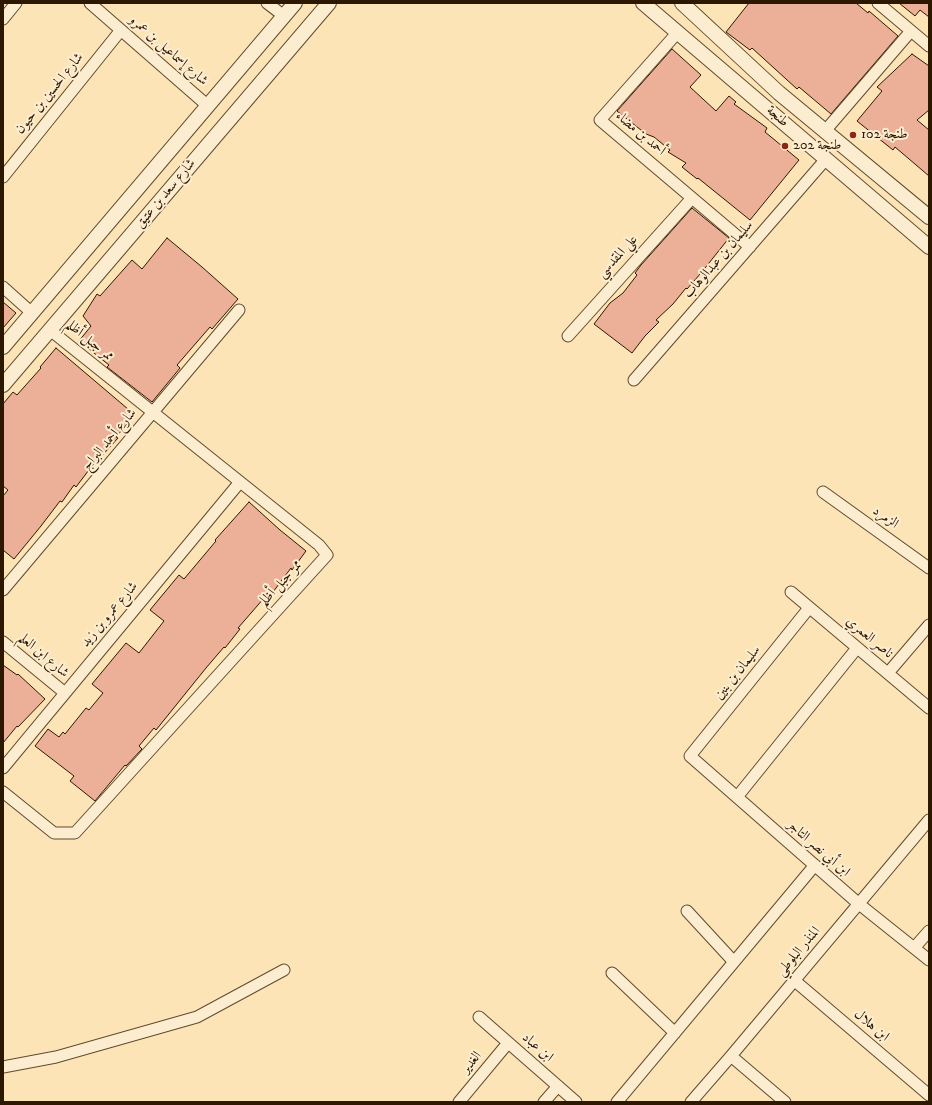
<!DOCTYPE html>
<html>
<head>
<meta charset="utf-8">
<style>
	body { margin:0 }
	#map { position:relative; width:932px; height:1105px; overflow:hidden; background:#fce4b6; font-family:"IM FELL DW Pica",serif }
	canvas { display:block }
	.frame { position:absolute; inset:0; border:4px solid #2c1700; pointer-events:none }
</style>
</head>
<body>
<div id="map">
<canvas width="932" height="1105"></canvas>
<div class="frame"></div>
</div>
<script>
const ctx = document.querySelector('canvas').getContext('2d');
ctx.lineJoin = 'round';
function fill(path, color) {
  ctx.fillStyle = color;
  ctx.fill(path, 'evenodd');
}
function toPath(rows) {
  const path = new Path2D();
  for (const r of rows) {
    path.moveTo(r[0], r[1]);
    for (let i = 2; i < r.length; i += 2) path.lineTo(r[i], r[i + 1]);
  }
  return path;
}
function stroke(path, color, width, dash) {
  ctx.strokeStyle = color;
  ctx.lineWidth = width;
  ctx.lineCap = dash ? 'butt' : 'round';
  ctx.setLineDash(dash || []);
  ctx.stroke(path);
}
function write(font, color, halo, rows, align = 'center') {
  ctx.font = font + ' "IM FELL DW Pica",Amiri,serif';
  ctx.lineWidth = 4;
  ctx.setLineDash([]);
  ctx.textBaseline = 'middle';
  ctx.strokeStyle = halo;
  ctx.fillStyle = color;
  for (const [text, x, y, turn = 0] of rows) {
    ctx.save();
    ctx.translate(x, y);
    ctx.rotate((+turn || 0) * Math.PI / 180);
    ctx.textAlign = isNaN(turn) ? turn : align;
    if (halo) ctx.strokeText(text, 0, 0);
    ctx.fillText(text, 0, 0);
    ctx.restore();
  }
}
const building = toPath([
	[749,3,856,3,868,13,869,11,898,36,831,114,799,87,797,89,752,48,750,50,726,32,749,3],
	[899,3,929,3,929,17,920,10,915,16,899,3],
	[672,49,701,75,690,87,716,111,729,96,736,102,734,104,767,128,765,132,799,160,750,220,698,178,697,179,682,167,686,163,668,152,670,150,654,137,646,134,617,111,672,49],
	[912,54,929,66,929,110,917,120,929,130,929,176,895,147,893,150,857,121,882,91,877,87,912,54],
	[692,208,729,238,701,273,687,289,686,288,673,304,656,320,659,322,645,336,632,353,594,324,610,303,623,293,637,275,635,273,641,265,692,208],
	[167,238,202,267,238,299,212,329,210,327,177,365,180,368,152,402,107,367,109,365,79,341,91,326,83,316,97,294,100,296,132,260,142,269,167,238],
	[3,302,16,313,3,328,3,302],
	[56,348,135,415,116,437,118,438,99,459,98,458,76,487,74,485,62,502,60,501,41,526,14,559,3,550,3,496,8,490,3,486,3,404,13,392,17,395,41,368,40,367,56,348],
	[249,502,280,530,306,551,292,570,291,568,273,592,271,590,238,628,240,629,225,648,224,647,206,668,156,730,154,728,139,746,142,749,126,766,125,765,95,801,70,781,74,776,35,746,48,729,59,737,63,732,65,734,86,708,89,710,103,693,92,684,126,643,139,653,164,621,150,610,179,575,184,579,216,541,215,540,249,502],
	[3,665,17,675,18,674,45,699,18,727,17,726,3,743,3,665]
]);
fill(building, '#ecb098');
stroke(building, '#2c1700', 1);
const minor = toPath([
	[90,3,208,106],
	[267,3,284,16],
	[878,3,929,46],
	[3,19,16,3],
	[678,32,600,120,750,247],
	[825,131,911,31],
	[3,177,121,30],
	[3,287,32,313],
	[568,336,692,198],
	[634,380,826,159],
	[823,492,929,568],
	[3,590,239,310],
	[791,592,929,708],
	[809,608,690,756,859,904,929,960],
	[3,642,65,693],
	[888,673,929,625],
	[3,768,240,482],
	[3,792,54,833,75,833,327,555,319,545,50,330],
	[737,797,857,648],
	[687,911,734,962],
	[914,948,929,931],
	[612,973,675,1033],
	[795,981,929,1095],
	[479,1017,576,1102],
	[731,1056,785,1102],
	[3,1067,56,1057,197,1017,284,970],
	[459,1102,508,1043],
	[544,1102,558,1086],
	[617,1102,815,865],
	[691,1102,731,1056,929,820]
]);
const tertiary = toPath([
	[643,3,929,247],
	[682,3,779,93,929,217],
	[3,347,295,3],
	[3,385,329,3]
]);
stroke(minor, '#604a2e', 13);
stroke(tertiary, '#604a2e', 16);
stroke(minor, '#fdedd0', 11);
stroke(tertiary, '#fdedd0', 14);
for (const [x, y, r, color] of [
	[853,135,4,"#8f2418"],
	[785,146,4,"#8f2418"]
]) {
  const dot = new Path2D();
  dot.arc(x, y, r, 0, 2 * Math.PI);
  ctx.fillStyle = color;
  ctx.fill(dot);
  stroke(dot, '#fdedd0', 1.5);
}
write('14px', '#2c1700', '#fdedd0', [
	["شارع إسماعيل بن عمرو",168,51,41],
	["شارع الحسين بن حيون",50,94,-51],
	["طنجة",777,117,41],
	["أحمد بن مضاء",640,134,40],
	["شارع سعد بن عتيق",166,194,-50],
	["علي المقدسي",618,257,-48],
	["سليمان بن عبدالوهاب",719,260,-49],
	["ممر جبل أظلم",89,341,39],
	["شارع أحمد البراج",110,440,-50],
	["الزمرد",885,518,36],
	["ممر جبل أظلم",281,584,-48],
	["شارع عمرو بن زيد",110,615,-50],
	["ناصر العمري",869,638,40],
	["شارع ابن العلم",43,656,40],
	["سليمان بن بنين",738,673,-51],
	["ابن أبي نصر التاجر",818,849,41],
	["المنذر البلوطي",799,952,-50],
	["ابن هلال",871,1026,40],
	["ابن عباد",537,1048,41],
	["الغدير",472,1063,-51]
]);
write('14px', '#2c1700', '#fdedd0', [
	["طنجة 102",861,135],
	["طنجة 202",793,146]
], 'left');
</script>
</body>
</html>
